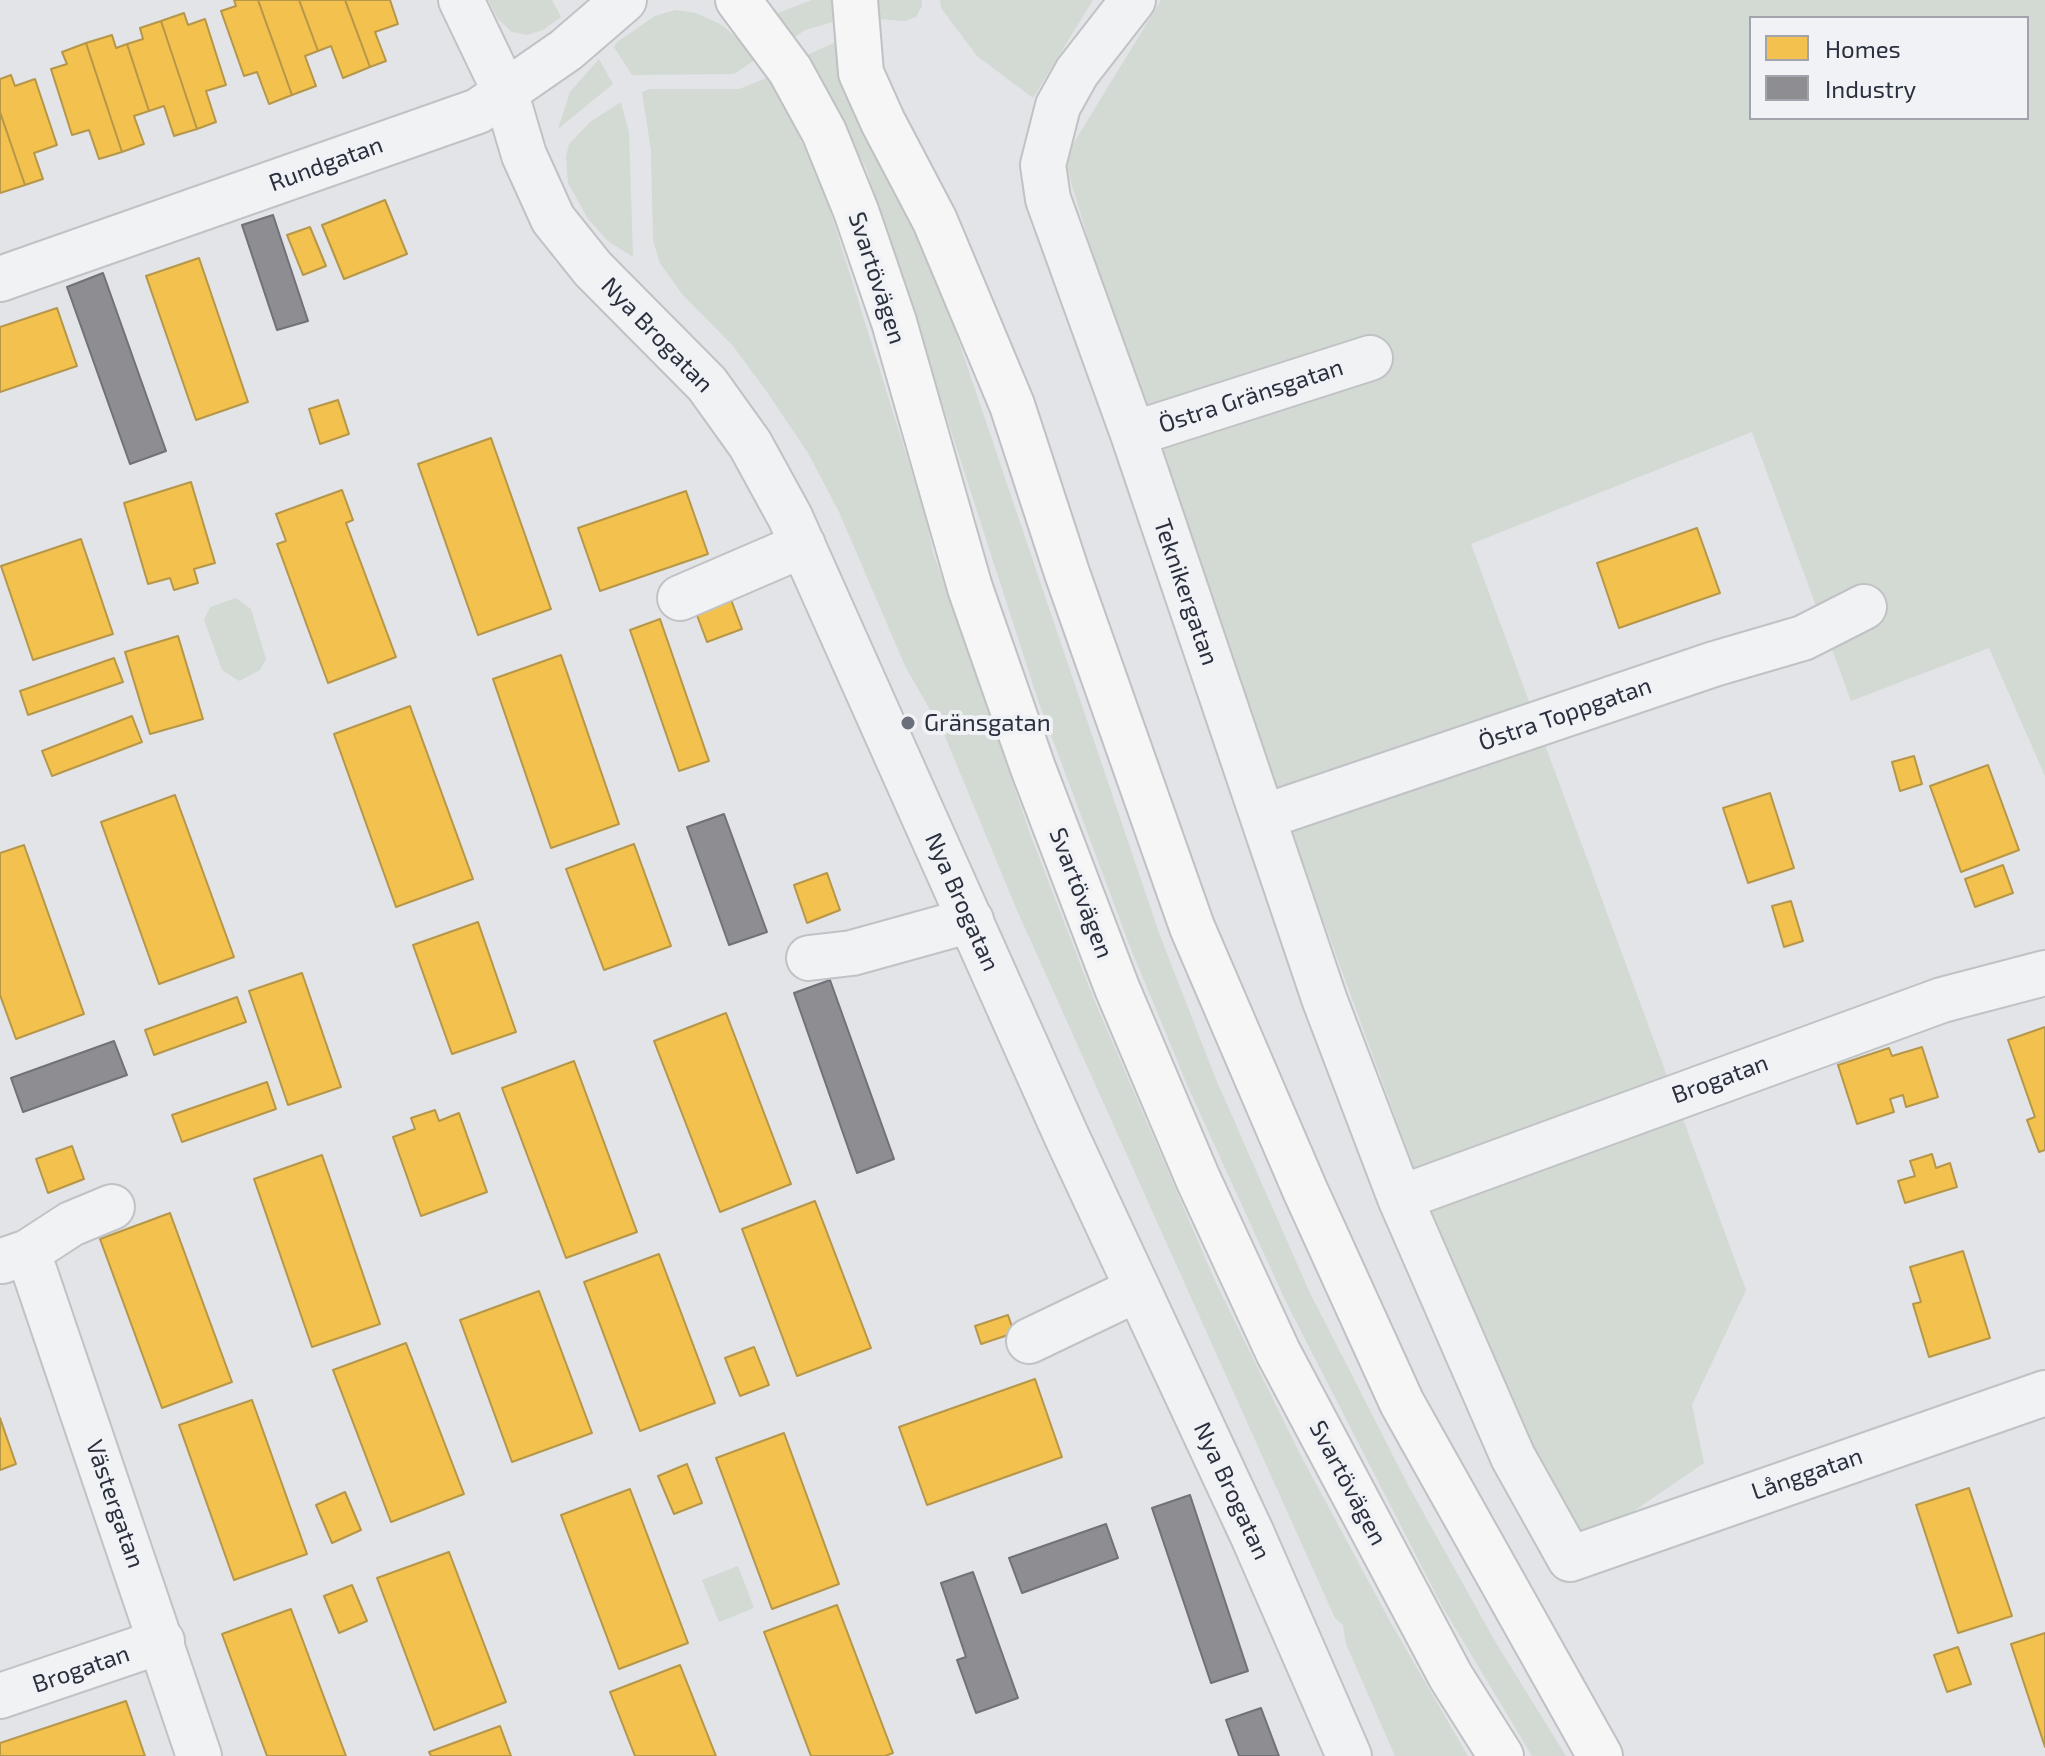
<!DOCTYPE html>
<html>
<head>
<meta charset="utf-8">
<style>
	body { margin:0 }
	#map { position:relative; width:2045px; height:1756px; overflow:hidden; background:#e2e4e7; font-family:"Exo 2",sans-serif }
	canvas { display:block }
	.legend { position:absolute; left:1749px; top:16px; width:280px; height:104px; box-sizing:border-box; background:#f0f2f6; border:2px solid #a1a4ac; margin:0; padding:10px 14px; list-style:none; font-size:24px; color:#2b303e }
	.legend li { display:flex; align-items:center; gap:16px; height:40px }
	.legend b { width:40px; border:2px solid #a1a4ac }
</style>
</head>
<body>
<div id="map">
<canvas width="2045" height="1756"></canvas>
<ul class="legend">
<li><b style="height:22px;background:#f2c14e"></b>Homes</li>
<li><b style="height:22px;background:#8d8d92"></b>Industry</li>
</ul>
</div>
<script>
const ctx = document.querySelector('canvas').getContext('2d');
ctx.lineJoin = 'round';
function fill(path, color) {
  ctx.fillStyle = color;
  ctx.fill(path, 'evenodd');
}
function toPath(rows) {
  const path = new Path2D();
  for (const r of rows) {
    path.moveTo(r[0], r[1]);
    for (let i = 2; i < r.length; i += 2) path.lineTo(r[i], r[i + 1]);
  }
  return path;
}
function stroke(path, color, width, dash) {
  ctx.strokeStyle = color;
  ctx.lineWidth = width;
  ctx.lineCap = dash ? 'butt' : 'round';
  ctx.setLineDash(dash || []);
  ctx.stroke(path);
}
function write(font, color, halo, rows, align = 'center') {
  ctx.font = font + ' "Exo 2",sans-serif';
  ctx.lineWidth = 8;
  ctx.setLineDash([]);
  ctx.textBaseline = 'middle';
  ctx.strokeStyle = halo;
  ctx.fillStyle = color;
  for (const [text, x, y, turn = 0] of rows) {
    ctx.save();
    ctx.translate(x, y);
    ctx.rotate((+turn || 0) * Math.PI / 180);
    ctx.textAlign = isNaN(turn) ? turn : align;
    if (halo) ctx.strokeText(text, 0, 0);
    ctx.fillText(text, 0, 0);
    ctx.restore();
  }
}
fill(toPath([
	[488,0,552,0,561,17,543,30,527,35,512,32,498,19],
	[812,0,838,0,836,21,805,30,792,39,773,15],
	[876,0,922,0,922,6,916,17,905,21,879,19],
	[940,0,1093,0,1033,98,977,56,941,8],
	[1161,0,2045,0,2045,776,1989,648,1851,701,1752,432,1471,544,1746,1290,1692,1405,1704,1463,1571,1554,1430,1212,1286,818,1117,334,1064,159],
	[1751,18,2027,18,2027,118,1751,118],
	[675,10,696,13,722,25,759,57,734,74,632,75,614,47,617,42,655,16],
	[836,42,839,65,940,286,1159,933,1215,1077,1309,1291,1409,1487,1496,1643,1566,1756,1532,1756,1442,1606,1287,1304,1188,1087,1129,944,1039,703,866,168,805,56],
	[599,59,613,84,558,129,570,92],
	[772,76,825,194,925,515,933,552,1031,836,1093,997,1216,1283,1300,1454,1392,1625,1468,1756,1395,1756,1346,1644,1343,1625,1335,1618,1016,908,944,734,905,666,839,512,808,453,767,392,733,346,682,294,660,263,653,241,651,151,642,92,650,89,739,89],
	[621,102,629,133,633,257,608,241,588,219,568,183,566,157,569,144,590,122],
	[236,598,251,609,266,659,260,670,239,681,222,670,204,620,210,607],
	[738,1566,754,1608,719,1622,702,1580]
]), '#d2dad3');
const homes = toPath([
	[234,0,258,0,292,95,269,104,257,72,244,76,221,11,236,6,234,0],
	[258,0,299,0,318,51,305,56,316,86,292,95,258,0],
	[299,0,345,0,370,67,343,78,331,46,318,51,299,0],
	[345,0,390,0,398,24,375,32,386,61,370,67,345,0],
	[184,13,188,25,205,19,226,85,206,91,216,122,197,129,161,21,184,13],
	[161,21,197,129,174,136,164,106,149,111,127,44,143,39,140,28,161,21],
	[112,35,116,48,127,44,149,111,134,116,144,144,122,152,86,43,112,35],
	[86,43,122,152,99,159,89,130,72,135,51,69,67,64,62,52,86,43],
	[11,75,15,86,35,79,57,145,34,153,43,179,25,185,0,112,0,79,11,75],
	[0,112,25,185,0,193,0,112],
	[385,200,407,254,344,279,322,225,385,200],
	[310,227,326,266,303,275,287,235,310,227],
	[199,258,248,402,196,420,146,276,199,258],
	[57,308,77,366,0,392,0,327,57,308],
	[338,400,349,434,320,444,309,409,338,400],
	[491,438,551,609,478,635,418,464,491,438],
	[191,482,215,563,194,569,198,583,174,590,170,578,148,584,124,503,191,482],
	[342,490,353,520,346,523,396,657,328,683,277,544,286,541,276,514,342,490],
	[686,491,708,554,600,591,578,528,686,491],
	[1697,528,1720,593,1619,628,1597,563,1697,528],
	[81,539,113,634,33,660,1,566,81,539],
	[730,597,742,629,707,642,695,610,730,597],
	[660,619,709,761,679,771,630,630,660,619],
	[178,636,203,719,150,734,125,652,178,636],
	[561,655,619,824,551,848,493,679,561,655],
	[114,658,123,682,28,715,20,691,114,658],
	[410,706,473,879,396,907,334,734,410,706],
	[132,716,142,742,52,776,42,751,132,716],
	[1914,756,1922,784,1900,791,1892,762,1914,756],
	[1988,765,2019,850,1961,872,1930,786,1988,765],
	[1770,793,1794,868,1748,883,1723,808,1770,793],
	[175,795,234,957,159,984,101,822,175,795],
	[634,844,671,946,604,970,566,869,634,844],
	[24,845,84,1014,16,1039,0,995,0,853,24,845],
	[2003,865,2013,893,1975,907,1965,879,2003,865],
	[827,873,840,910,807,923,794,885,827,873],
	[1791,901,1803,941,1784,947,1772,906,1791,901],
	[478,922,516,1032,452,1054,413,945,478,922],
	[302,973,341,1087,288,1105,249,991,302,973],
	[237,997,246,1022,154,1055,145,1030,237,997],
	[726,1013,791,1184,720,1212,654,1041,726,1013],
	[2045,1027,2045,1150,2039,1152,2027,1120,2035,1117,2008,1040,2045,1027],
	[1922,1047,1938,1097,1906,1107,1903,1095,1890,1099,1894,1112,1857,1124,1838,1065,1889,1048,1892,1056,1922,1047],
	[574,1061,637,1232,566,1258,502,1088,574,1061],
	[267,1082,276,1109,182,1142,172,1115,267,1082],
	[435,1110,439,1121,459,1113,487,1192,421,1216,393,1137,415,1129,411,1118,435,1110],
	[72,1146,84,1179,48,1193,36,1159,72,1146],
	[1932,1154,1936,1168,1950,1163,1957,1187,1905,1203,1898,1181,1915,1176,1910,1161,1932,1154],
	[322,1155,380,1324,312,1347,254,1179,322,1155],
	[815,1201,871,1348,797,1376,742,1229,815,1201],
	[170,1213,232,1382,162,1408,100,1239,170,1213],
	[1963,1251,1990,1338,1929,1357,1913,1304,1921,1302,1910,1267,1963,1251],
	[659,1254,715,1403,640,1431,584,1282,659,1254],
	[539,1291,592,1433,512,1462,460,1320,539,1291],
	[1008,1315,1014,1333,981,1344,975,1326,1008,1315],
	[406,1343,464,1494,391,1522,333,1370,406,1343],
	[754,1347,769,1385,740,1396,725,1358,754,1347],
	[1035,1379,1062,1457,927,1505,899,1427,1035,1379],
	[252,1400,307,1554,234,1580,179,1425,252,1400],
	[0,1418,16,1464,0,1470,0,1418],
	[784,1433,839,1584,772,1609,716,1458,784,1433],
	[687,1464,702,1503,674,1514,658,1476,687,1464],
	[1969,1488,2012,1616,1958,1633,1916,1505,1969,1488],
	[630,1489,688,1643,619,1669,561,1515,630,1489],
	[345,1492,361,1530,332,1543,316,1505,345,1492],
	[449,1552,506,1702,434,1730,377,1578,449,1552],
	[352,1585,367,1621,339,1633,324,1596,352,1585],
	[837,1605,893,1753,885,1756,811,1756,764,1632,837,1605],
	[291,1609,346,1756,267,1756,222,1634,291,1609],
	[2045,1633,2045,1747,2011,1644,2045,1633],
	[1958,1647,1971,1684,1947,1692,1934,1655,1958,1647],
	[680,1665,716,1756,635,1756,610,1692,680,1665],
	[126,1701,145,1756,0,1756,0,1743,126,1701],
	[500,1726,511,1756,431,1756,429,1752,500,1726]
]);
fill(homes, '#f2c14e');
stroke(homes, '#b69649', 2);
const industry = toPath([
	[273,215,308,321,277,330,242,225,273,215],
	[103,273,166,451,130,464,67,287,103,273],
	[724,814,767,932,729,945,687,827,724,814],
	[830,980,894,1159,857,1173,794,993,830,980],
	[114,1041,127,1075,23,1112,11,1078,114,1041],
	[1190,1495,1248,1671,1211,1683,1152,1508,1190,1495],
	[1106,1524,1118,1558,1022,1593,1009,1558,1106,1524],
	[973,1572,1018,1698,976,1713,957,1660,966,1657,941,1583,973,1572],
	[1261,1708,1279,1756,1239,1756,1226,1720,1261,1708]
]);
fill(industry, '#8d8d92');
stroke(industry, '#707179', 2);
const minor = toPath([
	[461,0,506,94,524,155,553,219,593,269,707,384,750,444,790,517,1066,1135,1252,1534,1349,1756],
	[1133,0,1077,72,1058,106,1043,165,1048,199,1133,434,1325,1001,1400,1198,1513,1457,1570,1559,2045,1393],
	[0,279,478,111,566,50,624,0],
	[1133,434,1370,358],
	[680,598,803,545],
	[1263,817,1714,664,1803,638,1864,607],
	[809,958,852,953,971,920],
	[1400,1198,1942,1000,2045,973],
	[28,1252,199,1756],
	[2,1261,28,1252,71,1224,112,1207],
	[1029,1341,1138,1289],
	[0,1696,162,1641]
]);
const major = toPath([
	[738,0,790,70,824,132,856,211,894,322,970,588,1033,768,1117,988,1198,1179,1278,1352,1451,1677,1501,1756],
	[855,0,861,73,883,122,935,221,1012,405,1067,573,1192,927,1305,1190,1402,1403,1600,1756]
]);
stroke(minor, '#c1c2c5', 48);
stroke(major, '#bfc1c4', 48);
stroke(minor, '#f1f2f4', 44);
stroke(major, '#f6f6f6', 44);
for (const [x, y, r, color] of [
	[908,723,8,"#6b6f79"]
]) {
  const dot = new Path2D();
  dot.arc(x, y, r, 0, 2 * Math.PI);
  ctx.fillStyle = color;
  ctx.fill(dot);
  stroke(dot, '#f0f2f6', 3);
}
write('24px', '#2b303e', '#f0f2f6', [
	["Rundgatan",326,164,-20],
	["Svartövägen",877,278,72],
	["Nya Brogatan",657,335,46],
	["Östra Gränsgatan",1251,396,-18],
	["Teknikergatan",1186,592,71],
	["Östra Toppgatan",1565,714,-19],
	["Svartövägen",1081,893,69],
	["Nya Brogatan",962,902,66],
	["Brogatan",1720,1079,-20],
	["Långgatan",1807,1474,-19],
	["Svartövägen",1348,1483,62],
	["Nya Brogatan",1232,1491,65],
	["Västergatan",115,1504,71],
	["Brogatan",81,1669,-19]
]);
write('24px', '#2b303e', '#f0f2f6', [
	["Gränsgatan",924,723]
], 'left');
</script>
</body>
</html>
